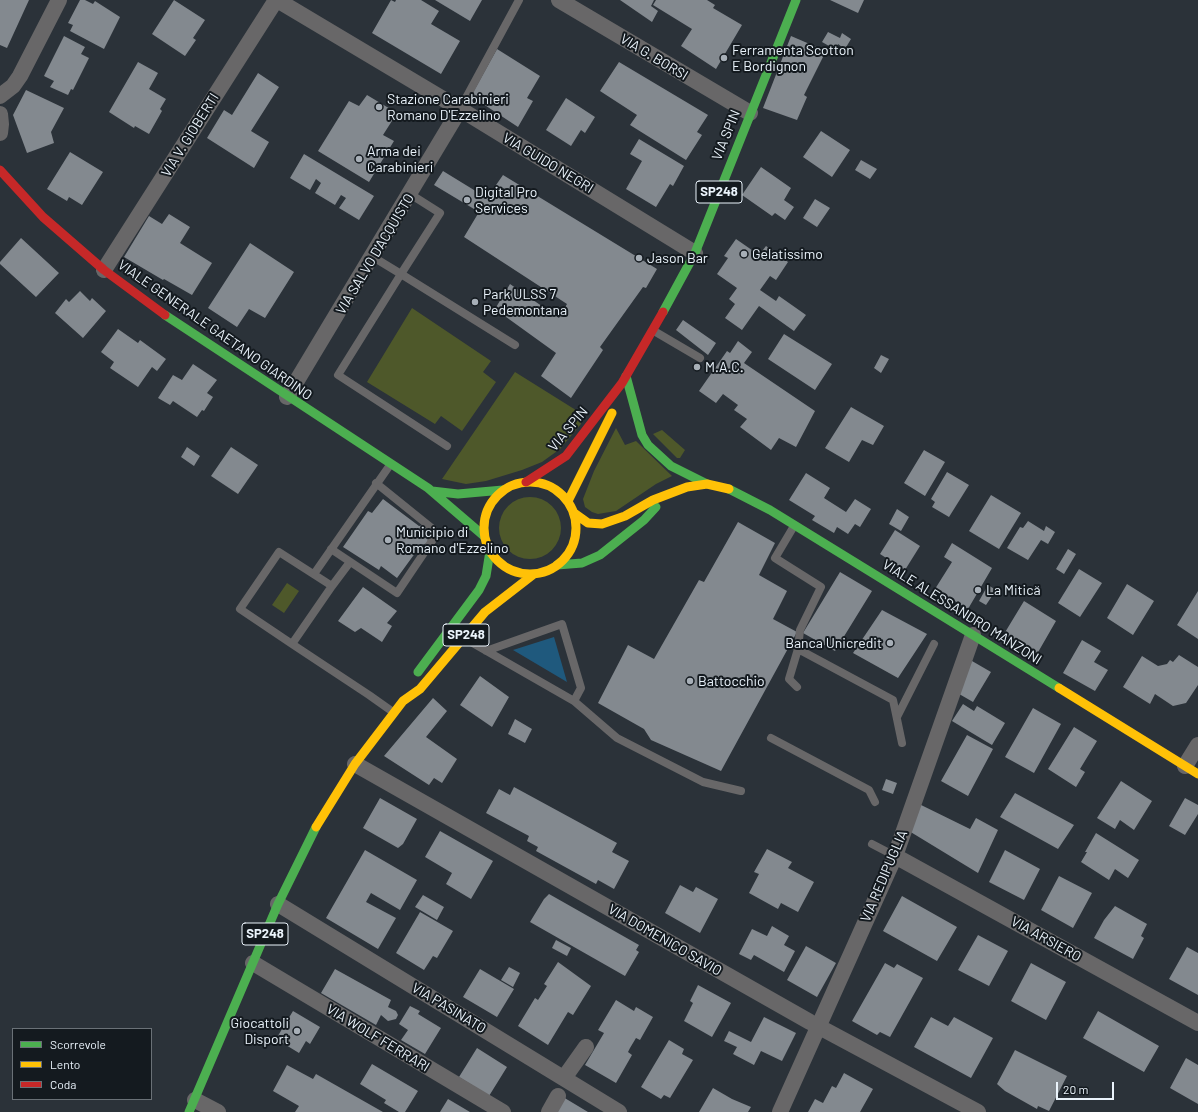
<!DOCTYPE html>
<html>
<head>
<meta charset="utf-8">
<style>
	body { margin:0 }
	#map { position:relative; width:1198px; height:1112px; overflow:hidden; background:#2b3239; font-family:Barlow,sans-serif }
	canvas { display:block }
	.legend { position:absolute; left:12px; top:1028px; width:140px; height:72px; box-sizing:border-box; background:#141a1f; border:1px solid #6a7177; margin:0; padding:5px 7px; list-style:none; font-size:12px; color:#eaf3fb }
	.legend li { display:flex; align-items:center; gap:8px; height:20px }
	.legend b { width:20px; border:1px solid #6a7177 }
	.scale { position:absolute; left:1056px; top:1082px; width:58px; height:18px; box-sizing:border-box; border:2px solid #eaf3fb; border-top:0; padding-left:5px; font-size:12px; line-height:14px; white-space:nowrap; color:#eaf3fb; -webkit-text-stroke:3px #141a1f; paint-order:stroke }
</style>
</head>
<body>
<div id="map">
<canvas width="1198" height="1112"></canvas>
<ul class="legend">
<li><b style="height:5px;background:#4caf50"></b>Scorrevole</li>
<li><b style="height:5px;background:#ffc107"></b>Lento</li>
<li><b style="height:5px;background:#c62828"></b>Coda</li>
</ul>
<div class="scale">20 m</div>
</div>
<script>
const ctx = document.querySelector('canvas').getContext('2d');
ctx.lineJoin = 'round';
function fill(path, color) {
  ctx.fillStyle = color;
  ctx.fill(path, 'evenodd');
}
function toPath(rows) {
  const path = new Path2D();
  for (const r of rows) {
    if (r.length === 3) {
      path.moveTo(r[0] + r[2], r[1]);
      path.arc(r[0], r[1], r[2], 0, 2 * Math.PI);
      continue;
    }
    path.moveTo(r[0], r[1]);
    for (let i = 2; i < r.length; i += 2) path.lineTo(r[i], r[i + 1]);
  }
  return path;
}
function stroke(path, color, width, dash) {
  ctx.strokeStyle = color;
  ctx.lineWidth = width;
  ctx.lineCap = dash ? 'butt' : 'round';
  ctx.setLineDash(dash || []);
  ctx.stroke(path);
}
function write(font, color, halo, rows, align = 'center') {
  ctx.font = font + ' Barlow,sans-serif';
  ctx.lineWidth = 4;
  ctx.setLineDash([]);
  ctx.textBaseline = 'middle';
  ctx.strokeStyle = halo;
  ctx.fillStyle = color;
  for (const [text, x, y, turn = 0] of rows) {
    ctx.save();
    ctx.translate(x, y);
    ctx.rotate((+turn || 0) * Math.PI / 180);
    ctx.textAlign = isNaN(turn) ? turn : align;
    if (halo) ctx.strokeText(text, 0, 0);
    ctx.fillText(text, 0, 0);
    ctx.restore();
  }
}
fill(toPath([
	[412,308,491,361,483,372,496,382,462,431,441,416,435,424,367,382],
	[515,372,579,412,581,424,560,449,542,462,522,470,486,481,466,484,442,479],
	[616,428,625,445,636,441,672,476,656,484,616,511,598,514,592,512,585,507,583,499,594,471],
	[662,430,685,450,680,458,677,458,653,434],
	[530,528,31],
	[287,583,299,591,284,613,272,605]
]), '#4e582a');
fill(toPath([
	[554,637,567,682,513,650]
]), '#1f597d');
fill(toPath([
	[0,0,29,0,7,48,0,45],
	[80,0,85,0,93,4,95,1,120,17,104,49,70,31,73,25,68,23],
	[174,0,205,20,193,38,196,40,185,56,152,34],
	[391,0,395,2,396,0,421,0,439,11,431,24,460,41,441,74,372,33],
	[435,0,482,0,470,21],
	[620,0,654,0,651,6,658,11,652,22],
	[656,0,707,0,715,5,713,8,742,25,716,69,681,46,692,29,653,5],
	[830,0,864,0,858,13],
	[828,32,840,38,842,33,851,39,845,49,838,44,836,50,822,42],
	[64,36,85,47,81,54,89,58,73,90,71,89,68,95,50,87,54,81,44,76],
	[791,36,826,51,804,95,807,97,797,120,763,108],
	[497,49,540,76,527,98,533,101,518,127,471,96],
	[138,62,158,73,149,89,166,99,160,109,162,111,149,134,135,126,134,128,109,112],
	[619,62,708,115,697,132,702,135,686,160,630,125,637,115,600,91],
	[258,73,279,87,251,131,269,142,254,168,207,138,224,110,232,115],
	[26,90,64,108,51,132,54,143,27,153,13,115],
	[367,95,397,113,383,135,394,141,369,182,318,151,349,101,359,106],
	[566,98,595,117,585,133,581,130,571,146,546,130],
	[821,131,850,150,832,177,803,157],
	[639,139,684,166,673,186,670,184,656,207,626,189,642,161,630,154],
	[70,152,103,172,82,205,69,197,67,201,47,189],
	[304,154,374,196,359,220,339,208,346,198,341,195,335,205,315,193,321,183,316,179,310,190,290,178],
	[861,160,877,169,870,179,855,170],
	[761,167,791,188,784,200,794,207,785,220,775,213,772,216,742,195],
	[443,171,487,198,503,175,657,269,646,288,643,287,600,347,603,350,571,398,541,376,556,353,495,309,510,284,559,318,567,304,464,237,479,212,434,185],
	[815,199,830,208,817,227,803,218],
	[169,214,190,227,180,243,212,263,192,295,164,279,163,280,124,257,149,216,162,224],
	[21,238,59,273,36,297,0,264,0,262],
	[736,239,759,255,766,246,788,262,776,280,770,276,760,290,776,301,779,296,806,315,794,331,759,306,742,330,725,318,735,304,729,299,737,288,717,274,728,258,724,256],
	[250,243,294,272,265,318,249,309,237,327,208,308],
	[80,291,90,301,92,298,106,311,83,338,55,313,66,299,69,302],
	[683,320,716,343,708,355,676,330],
	[118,329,138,343,140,340,166,359,157,371,152,367,138,387,110,368,114,362,101,352],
	[784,334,832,364,815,390,768,359],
	[738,341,752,352,744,363,815,411,796,447,779,438,771,450,740,427,747,419,734,410,738,405,723,394,716,403,699,391,727,351,730,353],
	[881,355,889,359,881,373,874,368],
	[193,364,217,380,207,393,213,397,204,411,202,410,197,417,173,401,170,405,158,398,173,375,182,380],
	[851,407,884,426,873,445,862,440,849,462,825,448],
	[187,447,200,456,194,466,181,457],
	[231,447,258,465,238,494,211,476],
	[924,450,945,462,925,496,904,483],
	[947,472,969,485,949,517,932,507,935,502,931,499],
	[806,473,830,488,824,498,846,512,855,499,871,509,860,527,855,524,848,534,837,527,834,533,812,520,815,516,789,500],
	[991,495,1021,513,999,549,969,531],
	[383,499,419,526,425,525,427,533,428,543,421,545,397,578,381,566,379,570,343,547,368,511,372,513],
	[897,509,909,517,901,531,889,524],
	[1028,521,1044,531,1046,526,1055,532,1048,544,1041,540,1028,560,1007,548,1020,527,1023,528],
	[738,522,775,543,759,575,787,591,773,619,797,632,721,771,651,740,644,729,598,703,628,645,654,659,699,580,704,582],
	[895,530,920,546,905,570,880,554],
	[952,543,992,568,968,609,935,589,952,562,944,557],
	[1068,549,1076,554,1064,574,1056,569],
	[1079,569,1102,583,1080,617,1058,603],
	[840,572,872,591,835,651,803,633],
	[1127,584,1154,601,1133,635,1107,618],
	[988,585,996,590,986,605,979,601],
	[363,587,397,611,387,623,392,626,382,642,361,628,355,632,338,621],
	[1198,591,1198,639,1177,625],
	[1024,601,1056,621,1037,654,1004,634],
	[882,610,927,634,898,678,853,653],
	[1082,640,1101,651,1094,662,1108,670,1095,691,1063,673],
	[1179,655,1198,667,1198,685,1186,703,1173,706,1155,694,1150,704,1123,687,1142,656,1158,666,1167,664,1170,660,1173,662],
	[972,661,991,672,973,702,954,691],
	[480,676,509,697,492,727,460,705],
	[433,698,447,711,426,737,457,759,442,783,434,778,429,785,384,756],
	[963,704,974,711,977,706,1005,723,992,745,952,721],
	[1033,708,1061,724,1034,773,1005,757],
	[515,719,532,729,525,743,508,734],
	[1074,727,1097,741,1080,769,1085,772,1076,787,1048,769],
	[967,735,993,749,968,796,941,781],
	[886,779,897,783,893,794,882,790],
	[1121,781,1152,801,1134,830,1120,820,1115,829,1097,818],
	[514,787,617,843,612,852,629,861,614,889,598,880,596,884,536,851,538,847,527,841,529,836,486,813,499,789,510,795],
	[1015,793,1074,825,1058,849,1000,817],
	[380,798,417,819,403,844,398,848,363,828],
	[1185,798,1198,805,1198,814,1185,835,1169,826],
	[917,803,970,829,976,818,998,830,978,873,909,831],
	[440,831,493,861,471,899,446,884,452,873,425,857],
	[1096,833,1139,860,1128,878,1115,869,1109,880,1081,862,1087,852,1085,852],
	[767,849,792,862,788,868,814,882,798,912,781,903,778,909,749,893,759,874,754,872],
	[365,850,417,880,400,910,371,893,366,902,396,918,378,949,326,918],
	[1005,850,1040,869,1024,900,989,882],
	[1059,876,1092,893,1073,928,1041,910],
	[680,885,693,892,696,887,718,899,700,933,665,913],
	[549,894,639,945,636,950,639,952,625,976,530,922,544,899],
	[423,895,444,907,437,920,415,907],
	[902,896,957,927,937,961,883,931],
	[1115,906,1147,924,1141,936,1144,938,1133,959,1094,938,1104,920],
	[420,912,453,931,437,958,433,956,424,970,396,953],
	[772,926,789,936,784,945,795,951,784,972,754,955,751,960,739,954,752,929,767,936],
	[978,935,1008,951,989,986,958,970],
	[556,940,571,948,567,956,552,948],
	[806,946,836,963,817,997,787,980],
	[1187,947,1198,953,1198,995,1169,979],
	[558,962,591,986,573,1015,568,1012,548,1045,518,1026,535,998,538,1000,547,986,544,984],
	[885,963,894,968,897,964,923,978,890,1037,880,1032,877,1035,852,1021],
	[1031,963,1066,982,1046,1020,1011,1001],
	[509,967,520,973,513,987,501,980],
	[335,969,391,1000,388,1007,396,1011,398,1015,396,1019,388,1021,381,1015,376,1025,321,993],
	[480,969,514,989,497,1017,463,997],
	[698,985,731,1003,712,1037,684,1021,693,1003,690,1001],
	[616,1000,634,1011,636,1007,653,1017,640,1040,636,1038,630,1048,628,1052,632,1055,616,1083,585,1065,604,1033,598,1030],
	[410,1006,420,1011,418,1014,441,1028,425,1054,401,1040,408,1030,399,1024],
	[293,1011,320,1027,310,1044,306,1041,299,1053,276,1039],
	[1098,1011,1159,1046,1144,1072,1083,1038],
	[764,1017,796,1033,782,1061,761,1051,754,1065,733,1054,737,1047,724,1041,729,1031,751,1042],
	[931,1017,948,1026,954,1017,993,1038,971,1078,914,1047],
	[669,1040,684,1049,682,1054,693,1060,670,1098,664,1095,661,1099,641,1087],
	[477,1048,507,1067,489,1096,459,1077],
	[1015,1050,1067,1076,1049,1111,1038,1106,1037,1109,1005,1091,997,1084],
	[1186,1058,1198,1065,1198,1104,1170,1088],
	[372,1064,418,1091,405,1112,399,1112,384,1103,386,1100,360,1084],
	[287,1065,313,1079,316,1074,383,1112,295,1112,299,1106,273,1091],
	[844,1073,873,1089,860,1112,808,1112,815,1099,823,1103,832,1086,836,1088],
	[713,1088,732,1099,751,1107,748,1112,699,1112],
	[563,1097,588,1112,554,1112],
	[448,1099,470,1112,440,1112]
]), '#83898f');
stroke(toPath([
	[460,109,519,0],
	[410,194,440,213,401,274,515,345],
	[373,257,401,274,338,375,447,446],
	[654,331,700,358],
	[794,526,775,558,821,587,800,630,798,649,789,679,797,687],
	[331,549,397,593,434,538,433,529,376,483],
	[314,574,390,465],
	[332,586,350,562],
	[464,638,574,701,617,738,703,782,741,791],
	[292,644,332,586,279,552,240,609,292,644,369,695,393,712],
	[798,649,893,700,902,743],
	[486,651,562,624,581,688,574,701],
	[897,717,934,644],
	[771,738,869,790,875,802],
	[872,844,895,856]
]), '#686768', 8);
stroke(toPath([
	[277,0,460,109,695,253],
	[559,0,750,113],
	[0,96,13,86,20,76,59,0],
	[0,114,1,124,0,133],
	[104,270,276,0],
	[287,397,460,109],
	[355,764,810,1022,978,1112],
	[1185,766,1198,745],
	[895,856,1198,1023],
	[278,904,619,1112],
	[253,963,503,1112],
	[564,1078,586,1047],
	[195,1100,218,1112],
	[549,1112,558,1096],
	[780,1112,895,856,973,635]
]), '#686768', 16);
stroke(toPath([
	[663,312,695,253,796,0],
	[165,315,428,488,484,536],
	[626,376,642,435,648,445,671,466,707,484],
	[729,489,770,510,1059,688],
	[432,491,458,494,503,490],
	[557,565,582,563,600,555,644,520,656,507],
	[418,672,479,590,486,576,490,551],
	[189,1112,278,904,316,827]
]), '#4caf50', 9);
stroke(toPath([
	[530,528,46],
	[568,501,612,413],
	[574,513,588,523,602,524,625,516,653,500,687,487,707,484,729,489],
	[1059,688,1198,774],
	[316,827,355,764,403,701,420,689,485,612,534,574]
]), '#ffc107', 9);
stroke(toPath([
	[0,170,43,217,104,270,165,315],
	[526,482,566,456,622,383,663,312]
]), '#c62828', 9);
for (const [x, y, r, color] of [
	[724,58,4,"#a7afb7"],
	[379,107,4,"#a7afb7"],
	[359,159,4,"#a7afb7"],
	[467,200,4,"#a7afb7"],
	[744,254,4,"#a7afb7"],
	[639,258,4,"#a7afb7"],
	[475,302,4,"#a7afb7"],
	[697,367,4,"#a7afb7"],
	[388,540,4,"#a7afb7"],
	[978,590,4,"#a7afb7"],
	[890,643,4,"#a7afb7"],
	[690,681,4,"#a7afb7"],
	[297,1031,4,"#a7afb7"]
]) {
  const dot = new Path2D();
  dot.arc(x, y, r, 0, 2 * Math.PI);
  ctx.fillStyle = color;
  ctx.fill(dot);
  stroke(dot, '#141a1f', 1.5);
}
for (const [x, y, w] of [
	[719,192,46],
	[466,635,46],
	[265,934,46]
]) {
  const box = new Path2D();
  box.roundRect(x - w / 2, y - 11, w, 22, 3);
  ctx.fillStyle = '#141a1f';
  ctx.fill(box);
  stroke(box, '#eaf3fb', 1);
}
write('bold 13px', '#eaf3fb', null, [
	["SP248",719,192],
	["SP248",466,635],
	["SP248",265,934]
]);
write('14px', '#eaf3fb', '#141a1f', [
	["Ferramenta Scotton",732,50],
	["E Bordignon",732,66],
	["Stazione Carabinieri",387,99],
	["Romano D'Ezzelino",387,115],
	["Arma dei",367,151],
	["Carabinieri",367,167],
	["Digital Pro",475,192],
	["Services",475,208],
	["Gelatissimo",752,254],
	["Jason Bar",647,258],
	["Park ULSS 7",483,294],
	["Pedemontana",483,310],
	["M.A.C.",705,367],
	["Municipio di",396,532],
	["Romano d'Ezzelino",396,548],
	["La Mitică",986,590],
	["Banca Unicredit",882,643,"right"],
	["Battocchio",698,681],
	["Giocattoli",289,1023,"right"],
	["Disport",289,1039,"right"]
], 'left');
write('14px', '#eaf3fb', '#141a1f', [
	["VIA G. BORSI",654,57,31],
	["VIA V. GIOBERTI",190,135,-58],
	["VIA SPIN",726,135,-68],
	["VIA GUIDO NEGRI",548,163,31],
	["VIA SALVO D'ACQUISTO",375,254,-59],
	["VIALE GENERALE GAETANO GIARDINO",215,330,35],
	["VIA SPIN",568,429,-50],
	["VIALE ALESSANDRO MANZONI",962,612,32],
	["VIA REDIPUGLIA",884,876,-67],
	["VIA ARSIERO",1046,939,29],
	["VIA DOMENICO SAVIO",665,940,30],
	["VIA PASINATO",449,1008,31],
	["VIA WOLF FERRARI",378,1038,31]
]);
</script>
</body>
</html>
